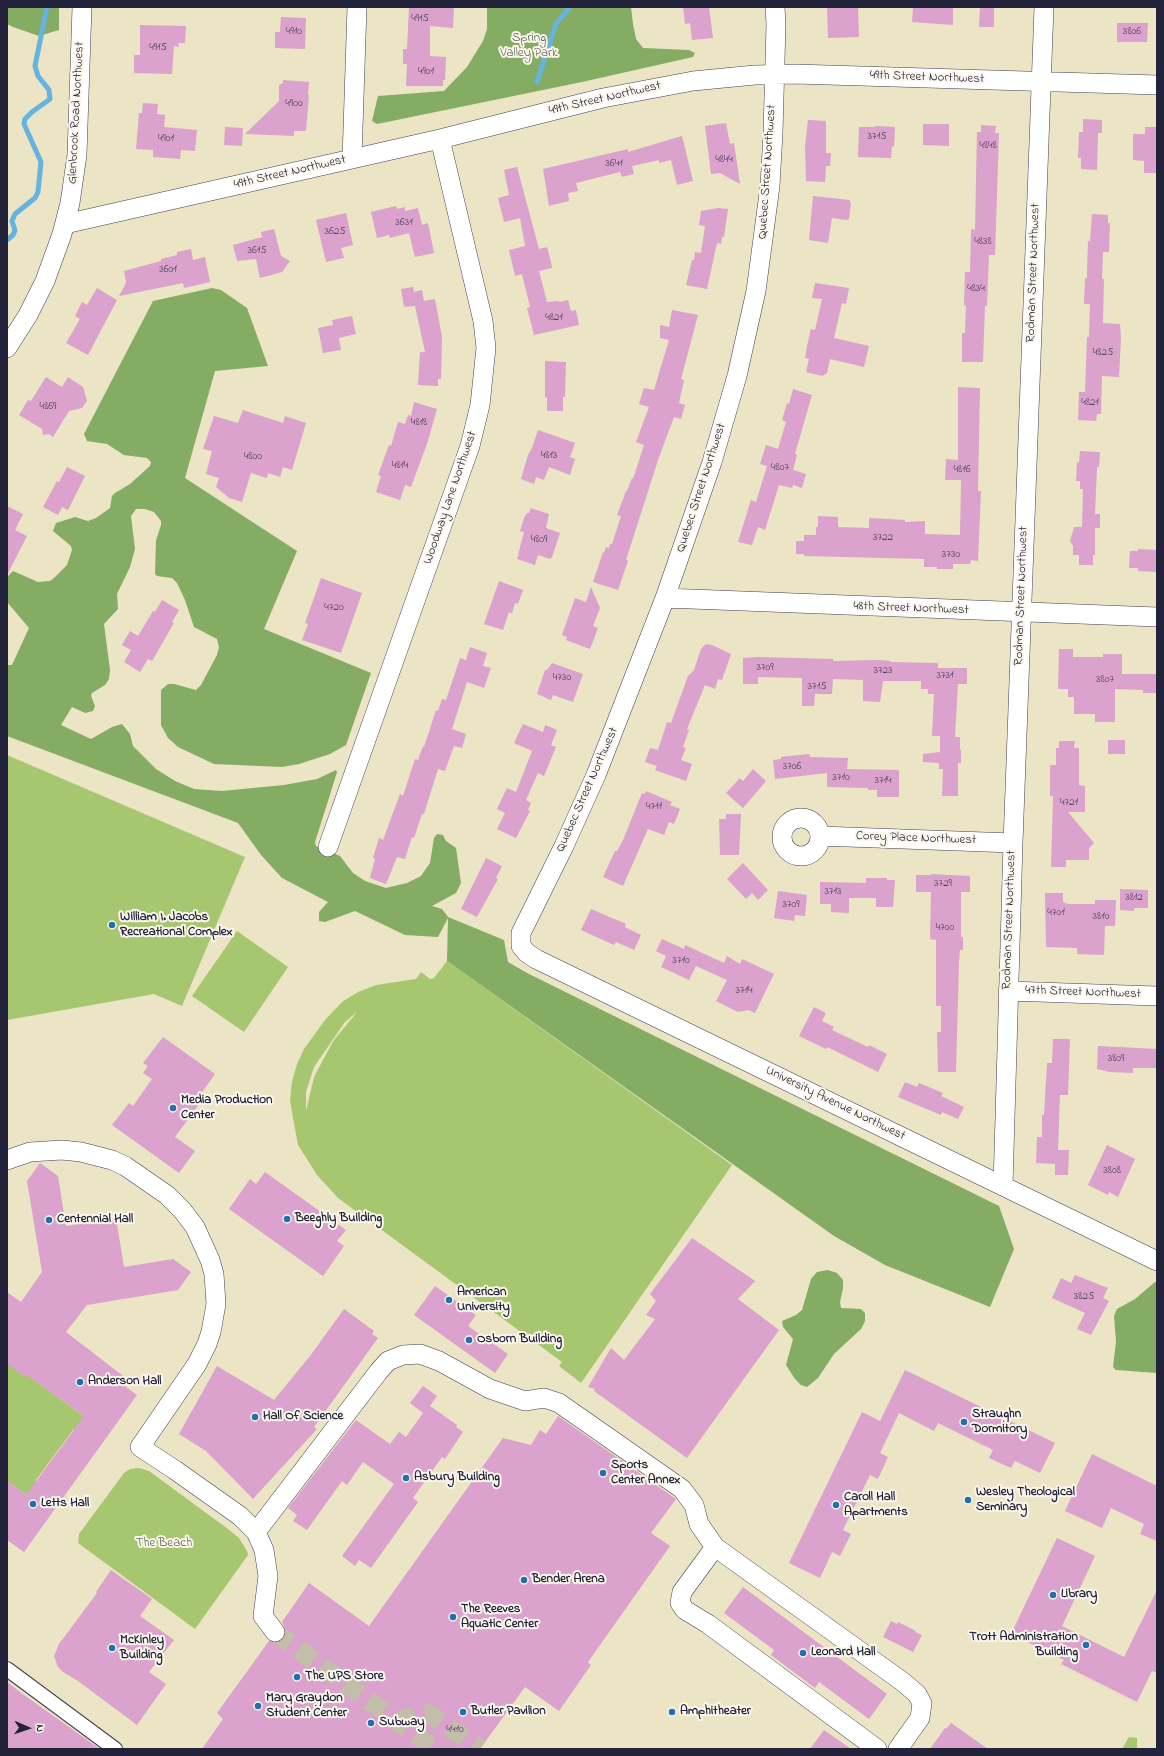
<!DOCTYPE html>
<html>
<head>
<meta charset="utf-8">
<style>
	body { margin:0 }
	#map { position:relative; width:1164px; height:1756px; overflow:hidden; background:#ebe4c5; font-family:"Indie Flower",sans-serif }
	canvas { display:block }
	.frame { position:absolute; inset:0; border:8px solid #22223b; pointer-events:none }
	.north { position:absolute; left:8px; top:1708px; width:40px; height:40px; -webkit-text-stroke:3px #fbf7ec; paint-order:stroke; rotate:92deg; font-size:11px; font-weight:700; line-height:16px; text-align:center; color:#22223b }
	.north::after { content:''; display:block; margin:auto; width:14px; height:18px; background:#22223b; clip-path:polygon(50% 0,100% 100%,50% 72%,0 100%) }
</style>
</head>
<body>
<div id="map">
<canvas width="1164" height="1756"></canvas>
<div class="frame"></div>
<div class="north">N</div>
</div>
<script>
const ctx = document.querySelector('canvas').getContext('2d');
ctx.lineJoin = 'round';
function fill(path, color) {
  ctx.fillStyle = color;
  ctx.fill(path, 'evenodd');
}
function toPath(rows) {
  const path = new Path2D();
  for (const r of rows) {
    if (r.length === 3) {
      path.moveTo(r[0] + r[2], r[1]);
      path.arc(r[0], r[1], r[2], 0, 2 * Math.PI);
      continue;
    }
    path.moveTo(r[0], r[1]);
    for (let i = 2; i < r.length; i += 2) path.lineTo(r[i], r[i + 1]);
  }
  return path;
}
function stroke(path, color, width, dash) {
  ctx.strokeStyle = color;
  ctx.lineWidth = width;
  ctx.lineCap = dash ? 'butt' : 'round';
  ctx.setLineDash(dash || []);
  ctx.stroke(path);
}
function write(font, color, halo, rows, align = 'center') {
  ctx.font = font + ' "Indie Flower",sans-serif';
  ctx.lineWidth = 4;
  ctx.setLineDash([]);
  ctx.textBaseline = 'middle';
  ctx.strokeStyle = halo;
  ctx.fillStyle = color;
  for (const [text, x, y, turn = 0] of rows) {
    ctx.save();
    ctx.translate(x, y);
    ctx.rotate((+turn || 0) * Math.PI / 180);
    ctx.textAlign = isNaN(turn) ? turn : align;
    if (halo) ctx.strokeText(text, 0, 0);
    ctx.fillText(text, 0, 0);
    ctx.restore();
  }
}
fill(toPath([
	[7,755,245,857,182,1006,154,994,7,1020],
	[237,931,288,967,244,1032,192,996],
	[447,961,732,1165,581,1383,559,1366,562,1362,338,1198,317,1175,298,1145,290,1101,292,1082,297,1064,304,1049,325,1020,342,1002,358,992,376,985,416,979,421,972,430,979,434,978],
	[357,1012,334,1040,324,1058,314,1077,306,1111,306,1092,314,1067,345,1022],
	[7,1360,92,1422,83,1437,73,1430,36,1480,36,1502,7,1481],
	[139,1468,149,1471,228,1529,239,1538,247,1551,248,1555,195,1629,78,1543,79,1534,124,1473,130,1469],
	[1129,1737,1137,1738,1137,1749,1122,1749]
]), '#a6c76f');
fill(toPath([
	[7,7,59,7,59,30,39,36,13,27,7,24],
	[487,7,631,7,633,24,636,39,643,48,689,50,695,53,693,57,582,82,377,124,372,121,378,96,444,91,467,67,483,41,487,29],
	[212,288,221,290,247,308,268,366,215,371,185,478,297,551,264,629,371,673,346,745,330,754,299,764,282,767,214,764,178,747,168,738,161,725,161,690,168,684,174,684,196,690,201,685,217,655,219,647,217,639,194,627,185,600,177,583,172,578,157,576,155,574,156,540,161,525,161,521,154,512,145,509,136,509,131,516,135,549,130,567,117,594,118,609,104,624,110,670,109,679,105,685,92,693,91,696,95,706,93,711,85,713,72,707,61,725,91,739,112,727,122,724,130,734,133,746,156,769,175,781,194,789,222,791,284,785,317,779,336,770,337,772,333,785,315,842,316,846,340,856,353,873,365,881,386,888,407,883,421,876,430,863,434,838,437,834,443,835,446,841,456,848,461,883,456,893,432,906,442,909,448,917,504,940,508,962,527,973,999,1206,1014,1249,990,1307,885,1265,834,1236,447,961,448,918,438,937,405,935,355,911,325,922,319,921,319,912,328,902,282,878,261,855,238,823,7,736,7,665,12,665,29,628,7,602,7,577,13,571,38,582,50,581,54,578,67,565,72,550,71,546,53,531,56,523,75,517,88,521,96,518,110,508,112,496,115,493,130,484,150,466,151,462,147,458,124,455,107,444,87,441,84,434,153,301],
	[828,1270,837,1273,843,1280,843,1288,840,1302,841,1308,861,1309,865,1313,865,1321,861,1329,834,1354,818,1378,807,1387,801,1385,795,1379,786,1365,793,1339,783,1327,782,1321,796,1315,802,1310,811,1279,817,1272],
	[1155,1282,1157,1282,1157,1373,1116,1370,1113,1367,1116,1342,1114,1316,1117,1309,1135,1299]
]), '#84ac62');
stroke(toPath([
	[537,82,556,24,570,7],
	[7,240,13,235,15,230,12,221,15,214,35,198,38,192,41,162,24,124,25,119,32,112,50,99,49,90,38,76,35,66,47,7]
]), '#67b3e0', 5);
fill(toPath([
	[409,7,454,7,453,28,430,26,430,56,446,57,445,80,443,80,443,86,406,86,407,64,403,64,403,49,407,49],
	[683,7,709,7,713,38,692,40,690,23,685,24],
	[827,7,858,7,859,37,828,38],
	[913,7,953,7,953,25,912,22],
	[980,7,994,7,994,27,979,27],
	[281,17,306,18,305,49,275,48,275,32,280,32],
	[1117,23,1148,23,1147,42,1117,42],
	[140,25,186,26,185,43,178,43,179,47,174,46,172,74,134,73,134,55,140,55],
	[283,80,309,82,308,95,309,95,306,131,294,131,294,136,245,134,279,101,279,85,283,83],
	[143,103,158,104,157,114,165,115,164,127,197,130,195,151,181,150,180,159,153,157,153,150,136,149,139,113,142,113],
	[1083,119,1102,120,1102,133,1098,133,1097,170,1081,169,1081,158,1078,158,1079,132,1083,132],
	[808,120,826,121,826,153,831,153,830,166,826,166,825,182,806,181,805,146],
	[726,123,730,144,734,143,740,184,720,173,711,174,705,126],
	[923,124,949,124,949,146,923,145],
	[981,125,996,126,995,133,999,133,995,255,989,255,987,306,985,306,983,362,962,362,962,333,965,333,966,306,964,305,965,272,970,272,971,229,975,230,977,132,981,132],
	[875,126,895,127,894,147,892,146,891,158,858,157,859,127,875,127],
	[225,127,243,128,242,146,224,145],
	[1145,127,1157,127,1157,173,1144,173,1144,161,1133,160,1133,134,1145,134],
	[682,136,693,181,677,185,671,160,659,163,659,160,632,166,634,174,622,177,620,172,576,183,578,191,568,193,569,201,549,206,543,169,628,149,628,152],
	[517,167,539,249,547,247,551,262,552,268,539,271,547,302,559,301,559,302,568,300,571,311,576,310,579,325,534,335,527,308,530,307,522,274,515,276,509,250,525,246,520,218,504,222,498,198,509,195,504,170],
	[813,196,850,200,850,203,851,203,849,219,847,220,832,218,828,243,809,240],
	[396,206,397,209,405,207,405,211,418,208,422,225,428,223,434,253,415,257,409,233,390,238,389,235,377,238,371,212],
	[718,208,728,209,724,237,722,237,721,244,717,243,707,289,686,285,692,260,694,260,695,252,701,253,705,226,699,225,701,211],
	[346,213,353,245,341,248,344,258,326,262,316,220],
	[1092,214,1108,215,1108,223,1110,223,1109,252,1103,252,1102,279,1104,279,1103,323,1120,324,1121,338,1119,377,1102,376,1101,414,1097,414,1096,421,1078,420,1079,392,1085,392,1087,337,1089,337,1090,304,1084,304,1085,278,1087,278,1087,271,1088,241,1090,241],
	[274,229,281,256,290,261,282,272,260,278,256,259,237,261,233,245,262,237,261,232],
	[191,249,193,260,205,257,210,282,184,288,183,283,119,296,126,283,124,271,161,261,161,259,177,255,177,252],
	[815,283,849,288,846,304,842,303,834,338,869,346,864,367,830,359,827,373,822,376,806,372,809,359,805,358,807,346,811,329,815,330,822,299,812,298],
	[413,287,414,292,422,290,424,301,435,299,442,337,441,379,438,379,438,386,418,385,420,352,425,352,415,306,404,307,401,289],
	[97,288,117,300,88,355,66,343,80,319,75,316,82,302,87,305],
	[672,310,698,315,681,379,684,380,679,403,685,405,681,419,674,417,659,457,626,560,628,561,618,590,593,582,603,552,604,553,606,547,609,548,610,544,612,544,621,516,617,515,626,491,627,491,632,478,633,479,644,445,636,442,649,407,639,404,644,388,654,390,669,340,660,338,660,325,669,327],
	[352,316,356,334,339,338,341,350,323,353,318,328,333,325,332,320],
	[545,361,566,362,565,397,563,397,563,411,547,411,547,398,545,397],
	[46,377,62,387,68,377,83,387,87,401,82,408,69,411,53,437,49,434,43,435,42,429,19,415,28,400,31,401],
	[958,387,980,388,978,491,981,491,978,561,971,560,970,564,953,564,953,569,937,569,937,567,924,567,924,559,804,556,804,554,796,554,796,541,804,541,804,535,816,535,816,527,818,527,818,516,838,517,838,527,869,528,869,518,905,520,905,522,925,521,925,534,960,535,961,480,945,480,946,459,958,460],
	[793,389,812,395,795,454,797,455,793,470,806,474,802,488,793,485,792,488,779,485,765,530,758,527,752,545,738,542,751,500,756,502,767,466,760,464,766,445,778,449,786,422,782,420,787,403,789,404],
	[414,402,437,409,427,444,411,487,405,485,400,500,376,492,381,476,378,475,389,445,391,446,398,422,405,424,408,415,411,416],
	[243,410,283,423,285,416,306,423,292,470,283,467,280,477,268,473,267,478,251,473,242,502,229,498,216,487,219,478,206,474,212,451,203,449,214,416,238,423],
	[538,430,575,443,570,457,575,459,570,475,549,467,544,480,536,477,534,484,521,479,528,455,532,448],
	[1080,451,1100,452,1099,467,1097,467,1095,514,1100,514,1100,528,1095,528,1095,555,1093,555,1093,565,1079,565,1079,555,1073,555,1073,546,1070,541,1074,527,1082,527,1083,489,1080,489,1080,481,1076,481,1077,462,1079,463],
	[67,467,85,476,68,510,62,507,58,515,43,507,57,481,59,482],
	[7,506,23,514,15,530,27,536,7,575],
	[531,508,549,514,546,528,560,533,552,557,550,559,538,555,535,565,517,559,524,532,520,531,524,518,527,513,529,513],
	[1138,549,1157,550,1157,572,1138,571,1138,568,1129,568,1130,551,1138,551],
	[321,578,362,593,341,653,302,640,308,624,305,623],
	[499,581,523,590,518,604,515,603,512,613,509,612,503,630,484,624],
	[591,587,600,608,593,626,598,628,590,649,566,640,567,637,562,635,575,598,586,602],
	[162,600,179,610,172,622,174,623,152,661,148,659,140,672,124,662,131,650,122,645,130,631,138,636,153,611,155,612],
	[706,644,712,645,731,654,722,680,718,679,715,689,705,685,687,729,689,730,683,747,686,748,681,760,692,764,686,781,655,770,657,766,645,762,650,748,658,750,667,722,671,723,688,676,694,670,701,649],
	[470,647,487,653,483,666,491,668,484,688,467,682,452,729,466,734,462,748,454,746,445,771,438,769,424,814,422,814,414,838,412,837,405,859,397,857,386,884,370,878,375,859,373,858,379,838,383,840,400,794,403,796,415,759,418,760,423,746,424,747,436,710,438,711,442,699,446,700,460,658,466,660],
	[1059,649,1073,649,1073,657,1103,657,1103,654,1122,654,1122,674,1157,674,1157,693,1143,693,1143,690,1115,689,1115,722,1095,722,1095,714,1074,714,1074,697,1068,697,1068,689,1058,689],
	[758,657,833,659,833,661,879,660,890,661,890,662,938,663,938,668,967,668,967,684,958,684,955,737,960,737,960,750,961,750,961,763,958,763,958,796,942,796,943,769,939,769,939,763,923,762,923,754,940,752,940,736,932,736,934,694,928,694,928,689,921,689,921,681,883,681,880,702,863,701,863,680,833,679,832,694,815,694,814,706,802,706,802,678,758,677,758,684,743,684,743,658],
	[552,663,583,674,573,702,553,695,551,700,537,694,545,670,547,670],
	[523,724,543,732,545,725,557,730,551,745,556,747,544,776,538,773,526,800,531,803,528,810,530,811,516,838,497,829,505,813,497,809,507,788,516,792,532,751,514,743],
	[1108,740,1125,740,1125,754,1108,754],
	[1059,741,1075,741,1074,748,1079,748,1079,785,1085,786,1085,812,1068,812,1094,843,1089,848,1089,860,1066,860,1066,867,1051,867,1053,796,1050,796,1050,765,1056,765,1056,748,1059,748],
	[809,754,810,757,848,758,847,769,899,770,899,797,877,797,877,790,868,790,868,788,827,787,827,773,775,779,773,760,781,759,781,757],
	[753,769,766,781,743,808,726,793,740,778,743,781],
	[646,791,672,802,670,805,680,809,674,824,669,822,664,835,648,829,623,886,603,877,615,851,617,851,623,840,642,793,645,794],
	[726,814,741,814,739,855,720,855,719,819,726,819],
	[486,858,502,866,496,878,498,879,477,917,461,909],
	[743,863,768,890,758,900,752,893,746,899,727,879],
	[931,874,970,876,970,892,961,892,961,937,963,937,963,950,960,950,959,962,956,1072,938,1072,937,1032,941,1032,941,1006,936,1006,936,940,930,939,931,892,916,892,916,875,931,875],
	[866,878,887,878,887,880,895,880,893,907,876,907,876,898,849,898,849,913,831,912,831,904,820,904,820,882,866,883],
	[1120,889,1148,890,1148,908,1134,908,1134,911,1120,910],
	[778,891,807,895,805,916,795,915,794,921,774,918],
	[1045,893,1063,893,1063,902,1068,904,1095,904,1095,900,1116,900,1115,926,1105,926,1104,955,1077,954,1077,948,1046,947],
	[591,909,626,924,625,927,641,935,634,950,616,942,614,945,581,930],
	[662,939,684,949,685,945,724,963,727,956,740,964,742,959,774,974,755,1013,748,1010,738,1012,716,1001,727,980,696,966,689,980,661,967,666,956,656,951],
	[814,1007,826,1013,822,1021,834,1027,832,1030,868,1047,869,1045,887,1054,878,1072,827,1047,826,1049,799,1036],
	[163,1037,215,1074,198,1098,202,1100,175,1137,195,1151,179,1173,112,1125,129,1103,133,1106,152,1079,143,1073,148,1066,143,1063],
	[1053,1039,1070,1039,1068,1095,1060,1095,1058,1150,1069,1150,1068,1175,1055,1175,1055,1164,1036,1163,1037,1137,1042,1137,1042,1115,1044,1115,1047,1063,1052,1063],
	[1098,1046,1157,1049,1157,1068,1133,1068,1133,1073,1109,1072,1097,1069],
	[905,1082,917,1087,919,1083,943,1093,941,1096,964,1107,958,1119,942,1112,941,1115,898,1097],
	[1107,1145,1135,1159,1118,1197,1109,1192,1108,1195,1088,1185],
	[40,1163,58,1176,66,1226,116,1218,124,1267,173,1259,191,1272,178,1290,87,1305,66,1332,127,1379,122,1384,137,1395,24,1552,7,1540,7,1481,26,1495,84,1416,27,1375,25,1377,7,1364,7,1292,21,1302,42,1272,27,1181],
	[265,1172,346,1230,337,1241,344,1246,323,1276,229,1209,250,1179,256,1184],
	[692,1238,755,1281,738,1299,779,1330,687,1458,594,1391,595,1389,588,1387,611,1348,624,1360,655,1319,646,1315,656,1301,650,1294],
	[1075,1275,1108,1288,1103,1298,1109,1301,1091,1335,1077,1329,1085,1313,1052,1298,1061,1278,1071,1283],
	[435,1286,476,1315,468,1326,508,1354,495,1373,414,1315],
	[344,1309,374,1331,372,1334,378,1338,314,1427,317,1429,253,1499,206,1451,179,1434,217,1366,274,1400,310,1356],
	[905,1370,1055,1443,1040,1473,1015,1461,1011,1468,989,1458,993,1450,938,1423,934,1431,899,1413,880,1453,888,1457,878,1479,870,1475,843,1530,851,1534,840,1556,832,1552,820,1578,789,1563,862,1412,880,1421],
	[423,1386,437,1396,430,1406,457,1425,456,1427,463,1432,445,1459,442,1457,413,1498,418,1502,371,1568,359,1560,355,1566,342,1556,394,1484,363,1462,347,1485,342,1481,307,1530,293,1521,297,1515,288,1508,356,1420,390,1444,399,1432,406,1437,423,1413,410,1403],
	[558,1416,676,1499,651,1533,670,1546,588,1662,591,1665,559,1711,525,1687,480,1749,202,1749,223,1719,217,1713,269,1641,277,1643,282,1641,285,1637,286,1630,282,1622,309,1583,369,1626,503,1438,531,1445,540,1430,546,1434],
	[1092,1454,1157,1486,1157,1541,1140,1534,1144,1524,1111,1508,1102,1528,1065,1511],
	[1057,1538,1095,1556,1062,1626,1124,1657,1157,1590,1157,1673,1152,1671,1137,1702,1061,1664,1064,1660,1011,1634],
	[111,1570,152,1599,140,1616,174,1640,149,1672,166,1684,137,1725,78,1681,63,1672,58,1667,54,1656,59,1644,97,1593,96,1592],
	[743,1587,887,1694,869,1719,819,1682,815,1688,771,1655,774,1650,724,1613],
	[891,1621,897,1624,898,1622,916,1631,915,1632,922,1635,913,1652,883,1637],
	[7,1682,24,1695,100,1749,7,1749],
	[951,1723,988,1749,930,1749,945,1728,946,1729],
	[824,1730,851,1749,810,1749]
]), '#daa2cc');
stroke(toPath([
	[275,1632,435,1749],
	[397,1722,418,1714,430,1714,480,1749]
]), '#c3bda9', 19, [19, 10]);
const pedestrian = toPath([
	[7,1669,115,1749]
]);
const minor = toPath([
	[775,7,776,24,773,133,770,186,756,291,737,376,712,462,665,598,596,775,564,846,521,933,521,946,527,953,536,959,1157,1261],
	[352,159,357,7],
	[65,224,440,139,603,98,693,81,755,75,795,74,1157,85],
	[7,348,28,315,45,281,62,234,70,203,77,155,82,7],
	[665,598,1157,617],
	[801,837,19],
	[820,836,1013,843],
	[328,847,470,446,480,405,486,348,483,321,440,139],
	[1008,991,1157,996],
	[7,1160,30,1152,62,1150,81,1152,112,1160,125,1166,167,1195,182,1210,195,1227,210,1260,214,1274,216,1304,211,1332,207,1344,197,1364,140,1447,175,1470,240,1516,256,1532,264,1550,268,1576,263,1616,275,1632],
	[1003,1186,1013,843,1044,7],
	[256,1532,379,1371,388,1361,403,1355,420,1354,439,1361,490,1389,525,1401,544,1398,559,1403,682,1489,694,1505,699,1524,715,1547,903,1682,917,1694,922,1703,920,1718,898,1749],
	[715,1547,682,1592,680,1603,685,1610,708,1624,877,1749]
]);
stroke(pedestrian, '#403f50', 16);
stroke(minor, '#403f50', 20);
stroke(pedestrian, '#fff', 14);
stroke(minor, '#fff', 19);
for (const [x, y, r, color] of [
	[112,925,4,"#1f6fb2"],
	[173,1108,4,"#1f6fb2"],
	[287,1219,4,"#1f6fb2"],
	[49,1220,4,"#1f6fb2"],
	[449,1300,4,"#1f6fb2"],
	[469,1340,4,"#1f6fb2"],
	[80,1382,4,"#1f6fb2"],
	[255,1417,4,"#1f6fb2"],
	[964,1422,4,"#1f6fb2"],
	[603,1473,4,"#1f6fb2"],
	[406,1478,4,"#1f6fb2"],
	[968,1500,4,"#1f6fb2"],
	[33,1504,4,"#1f6fb2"],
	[836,1505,4,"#1f6fb2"],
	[524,1580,4,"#1f6fb2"],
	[1053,1595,4,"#1f6fb2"],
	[453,1617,4,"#1f6fb2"],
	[1086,1645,4,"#1f6fb2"],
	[112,1648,4,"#1f6fb2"],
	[803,1653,4,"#1f6fb2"],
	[297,1677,4,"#1f6fb2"],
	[258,1706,4,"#1f6fb2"],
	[463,1712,4,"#1f6fb2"],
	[672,1712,4,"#1f6fb2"],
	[371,1723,4,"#1f6fb2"]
]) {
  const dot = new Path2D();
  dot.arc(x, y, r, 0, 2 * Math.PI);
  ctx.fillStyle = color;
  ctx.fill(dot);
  stroke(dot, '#fbf7ec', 1.5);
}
write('11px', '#50425f', null, [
	["4915",420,19],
	["4910",294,32],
	["3806",1132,32],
	["4915",158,48],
	["4901",426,72],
	["4900",294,104],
	["3715",877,137],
	["4901",166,139],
	["4848",988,146],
	["4844",724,160],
	["3641",614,164],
	["3631",404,223],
	["3625",335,232],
	["4838",983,242],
	["3615",257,251],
	["3601",168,270],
	["4834",976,289],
	["4821",554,318],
	["4825",1103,353],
	["4821",1090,403],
	["4869",48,407],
	["4818",419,423],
	["4813",549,456],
	["4800",253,457],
	["4814",400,466],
	["4807",780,468],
	["4816",962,470],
	["3722",883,538],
	["4809",539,540],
	["3730",951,555],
	["4720",334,608],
	["3709",765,668],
	["3723",883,671],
	["3731",945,676],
	["4730",562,678],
	["3807",1105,680],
	["3715",817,687],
	["3706",792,767],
	["3710",841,778],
	["3714",883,781],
	["4721",1069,803],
	["4711",654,807],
	["3729",943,884],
	["3713",833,892],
	["3812",1134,898],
	["3709",791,905],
	["4701",1056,913],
	["3810",1101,917],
	["4700",945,928],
	["3710",681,961],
	["3714",744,991],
	["3809",1116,1059],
	["3808",1112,1171],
	["3825",1084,1297],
	["4410",455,1730]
]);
write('13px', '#505c4d', '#fbf7ec', [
	["Spring",529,39],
	["Valley Park",529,54],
	["The Beach",164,1544]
]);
write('13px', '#22223b', '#fbf7ec', [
	["49th Street Northwest",927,78,2],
	["49th Street Northwest",605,99,-13],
	["Glenbrook Road Northwest",77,113,-87],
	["Quebec Street Northwest",768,172,-86],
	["49th Street Northwest",290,173,-13],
	["Rodman Street Northwest",1034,273,-88],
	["Quebec Street Northwest",702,488,-72],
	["Woodway Lane Northwest",451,498,-71],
	["Rodman Street Northwest",1022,596,-88],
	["48th Street Northwest",911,609,2],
	["Quebec Street Northwest",588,790,-66],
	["Corey Place Northwest",916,839,2],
	["Rodman Street Northwest",1010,920,-88],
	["47th Street Northwest",1083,993,2],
	["University Avenue Northwest",835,1104,26]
]);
write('bold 13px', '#22223b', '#fbf7ec', [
	["William I. Jacobs",120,918],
	["Recreational Complex",120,933],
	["Media Production",181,1101],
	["Center",181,1116],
	["Beeghly Building",295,1219],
	["Centennial Hall",57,1220],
	["American",457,1293],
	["University",457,1308],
	["Osborn Building",477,1340],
	["Anderson Hall",88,1382],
	["Straughn",972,1415],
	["Dormitory",972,1430],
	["Hall Of Science",263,1417],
	["Sports",611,1466],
	["Center Annex",611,1481],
	["Asbury Building",414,1478],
	["Wesley Theological",976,1493],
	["Seminary",976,1508],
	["Caroll Hall",844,1498],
	["Apartments",844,1513],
	["Letts Hall",41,1504],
	["Bender Arena",532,1580],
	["Library",1061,1595],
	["The Reeves",461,1610],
	["Aquatic Center",461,1625],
	["Trott Administration",1078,1638,"right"],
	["Building",1078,1653,"right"],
	["McKinley",120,1641],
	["Building",120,1656],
	["Leonard Hall",811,1653],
	["The UPS Store",305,1677],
	["Mary Graydon",266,1699],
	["Student Center",266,1714],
	["Butler Pavilion",471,1712],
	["Amphitheater",680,1712],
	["Subway",379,1723]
], 'left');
</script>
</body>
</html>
